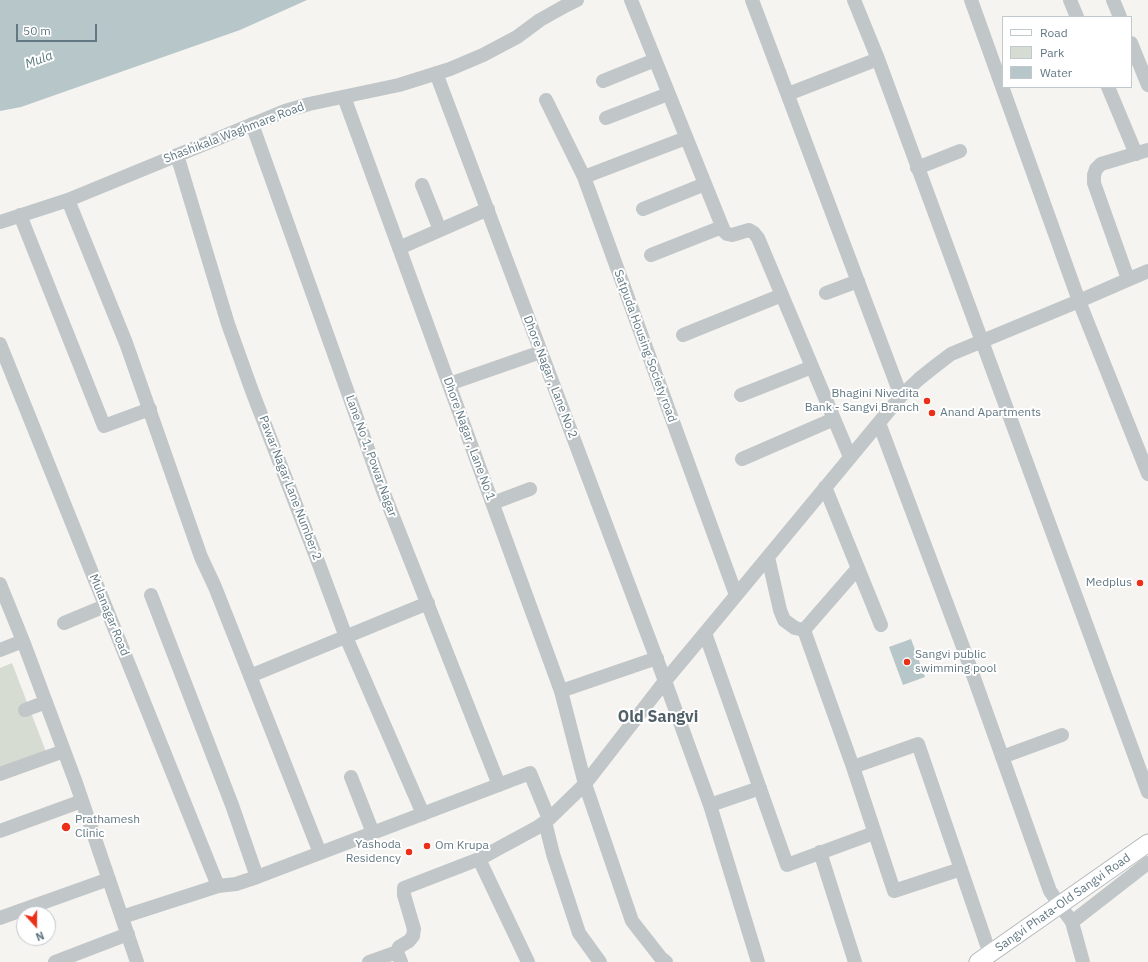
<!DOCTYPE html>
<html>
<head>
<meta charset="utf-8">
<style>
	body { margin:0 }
	#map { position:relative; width:1148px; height:962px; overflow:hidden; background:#f5f4f0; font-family:"IBM Plex Sans",sans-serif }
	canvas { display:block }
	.legend { position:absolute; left:1002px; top:16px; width:130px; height:72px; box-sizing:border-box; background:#fff; border:1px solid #c0c9cd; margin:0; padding:5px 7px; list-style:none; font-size:12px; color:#627883 }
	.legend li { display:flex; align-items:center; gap:8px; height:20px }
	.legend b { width:20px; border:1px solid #c0c9cd }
	.north { position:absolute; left:16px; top:906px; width:40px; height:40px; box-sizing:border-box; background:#fff; border:1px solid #c0c9cd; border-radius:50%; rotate:159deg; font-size:11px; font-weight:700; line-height:16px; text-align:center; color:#627883 }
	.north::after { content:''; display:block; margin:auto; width:14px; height:18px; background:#ec2f19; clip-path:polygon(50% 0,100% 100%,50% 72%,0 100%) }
	.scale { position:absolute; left:16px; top:24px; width:81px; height:18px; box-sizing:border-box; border:2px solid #627883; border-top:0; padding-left:5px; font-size:12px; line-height:14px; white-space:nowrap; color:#627883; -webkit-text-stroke:3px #fff; paint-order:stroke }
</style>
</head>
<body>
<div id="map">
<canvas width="1148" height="962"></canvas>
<ul class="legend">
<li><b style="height:5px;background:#fff"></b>Road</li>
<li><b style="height:11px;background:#d6dcd1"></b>Park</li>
<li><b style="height:11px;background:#b7c6c9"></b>Water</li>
</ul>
<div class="north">N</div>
<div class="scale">50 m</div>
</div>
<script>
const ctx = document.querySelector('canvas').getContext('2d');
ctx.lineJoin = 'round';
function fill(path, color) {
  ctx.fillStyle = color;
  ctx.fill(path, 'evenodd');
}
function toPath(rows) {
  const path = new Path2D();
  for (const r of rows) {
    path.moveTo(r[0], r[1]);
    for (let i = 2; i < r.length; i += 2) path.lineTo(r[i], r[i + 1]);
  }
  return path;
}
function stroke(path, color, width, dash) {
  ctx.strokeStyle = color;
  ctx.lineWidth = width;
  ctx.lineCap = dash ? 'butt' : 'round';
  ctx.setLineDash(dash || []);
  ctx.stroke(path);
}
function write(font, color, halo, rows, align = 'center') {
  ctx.font = font + ' "IBM Plex Sans",sans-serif';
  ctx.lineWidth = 4;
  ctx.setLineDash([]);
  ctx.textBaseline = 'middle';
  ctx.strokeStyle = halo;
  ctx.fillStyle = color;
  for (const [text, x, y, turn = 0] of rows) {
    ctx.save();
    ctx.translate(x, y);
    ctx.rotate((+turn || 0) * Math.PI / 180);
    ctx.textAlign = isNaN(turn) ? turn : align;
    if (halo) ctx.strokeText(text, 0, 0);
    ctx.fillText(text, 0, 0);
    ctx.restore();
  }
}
fill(toPath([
	[12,663,48,757,0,772,0,668]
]), '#d6dcd1');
fill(toPath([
	[0,0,307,0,240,30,21,107,0,111],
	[911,639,925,677,903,685,889,647]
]), '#b7c6c9');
const major = toPath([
	[978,962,1148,843]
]);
stroke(major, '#b4b9bc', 19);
stroke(toPath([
	[631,0,724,231,727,234,732,235,749,230,754,233,758,238,850,457],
	[752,0,901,396],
	[854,0,878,59,1148,792],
	[971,0,1079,301,1148,474],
	[1070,0,1077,17],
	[1113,0,1120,17],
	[1131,43,1148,85],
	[436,73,541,352,665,681,710,805,758,962],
	[603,81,655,60],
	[1108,87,1136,154],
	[788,94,878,59],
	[344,97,561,691,585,784,632,921,661,958,666,962],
	[546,100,584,177,736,595],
	[606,118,668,94],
	[252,124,383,491,499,785],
	[177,155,228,324,252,391,320,567,346,637,423,814],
	[917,168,960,151],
	[584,177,686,138],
	[422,185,440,230],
	[68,200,126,343,201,557,215,587,320,853],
	[643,209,705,184],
	[20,215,104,426,150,409],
	[0,222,68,200,285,111,309,104,399,85,450,69,483,55,517,37,540,20,565,6,577,0],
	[399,248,488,209],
	[651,255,722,227],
	[1128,279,1094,183,1094,175,1096,169,1101,164,1148,150],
	[826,293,858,281],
	[683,335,782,295],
	[0,344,218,886],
	[449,384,541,352],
	[741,395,812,367],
	[879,423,963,647,1050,891,1072,922,1083,962],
	[742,459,834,419],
	[825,487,881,625],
	[493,503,530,489],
	[768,557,780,610,784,620,795,628,804,630],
	[0,584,23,641,76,783,137,962],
	[151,595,232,805,257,877],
	[64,623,105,606],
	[804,630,853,767,894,891,961,869],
	[804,630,858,568],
	[705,633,787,865,874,833],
	[0,650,23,641],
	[250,676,428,603],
	[561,691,657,658],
	[25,710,46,702],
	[1002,757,1062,735],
	[853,767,918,744,990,954],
	[0,774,64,751],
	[351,777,373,833],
	[710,805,760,788],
	[545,822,553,854,579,933,600,962],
	[0,831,82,801],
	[820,852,855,962],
	[479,859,528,962],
	[122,917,218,886,236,884,257,877,530,773,549,819],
	[0,918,109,879],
	[1072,922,1148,863],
	[55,962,128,934],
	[369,962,397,952],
	[401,962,397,952,399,947,409,941,413,936,414,929,404,895,404,888,479,859,538,827,549,819,585,784,665,681,705,633,901,396,919,379,934,367,951,354,1079,301,1148,271]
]), '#c1c6c8', 14);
stroke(major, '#fff', 17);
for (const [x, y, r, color] of [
	[927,401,4,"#ec2f19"],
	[932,413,4,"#ec2f19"],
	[1140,583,4,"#ec2f19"],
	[907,662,4,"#ec2f19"],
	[66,827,5,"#ec2f19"],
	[427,846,4,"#ec2f19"],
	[409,852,4,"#ec2f19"]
]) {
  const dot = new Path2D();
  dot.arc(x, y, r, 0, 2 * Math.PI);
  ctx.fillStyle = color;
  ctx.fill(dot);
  stroke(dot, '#fff', 1.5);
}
write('12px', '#627883', '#fff', [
	["Shashikala Waghmare Road",234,133,-21],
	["Satpuda Housing Society road",645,346,70],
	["Dhore Nagar , Lane No 2",550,377,69],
	["Dhore Nagar , Lane No 1",469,439,70],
	["Lane No 1, Powar Nagar",371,456,70],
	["Pawar Nagar Lane Number 2",290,488,69],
	["Mulanagar Road",109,615,68],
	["Sangvi Phata-Old Sangvi Road",1063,903,-35]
]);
write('12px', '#627883', '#fff', [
	["Bhagini Nivedita",919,394,"right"],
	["Bank - Sangvi Branch",919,408,"right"],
	["Anand Apartments",940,413],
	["Medplus",1132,583,"right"],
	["Sangvi public",915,655],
	["swimming pool",915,669],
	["Prathamesh",75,820],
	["Clinic",75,834],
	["Yashoda",401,845,"right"],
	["Residency",401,859,"right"],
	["Om Krupa",435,846]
], 'left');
write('italic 13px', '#5d7b80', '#fff', [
	["Mula",39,60,-20]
]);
write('bold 16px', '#506068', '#fff', [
	["Old Sangvi",658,717]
]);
</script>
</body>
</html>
